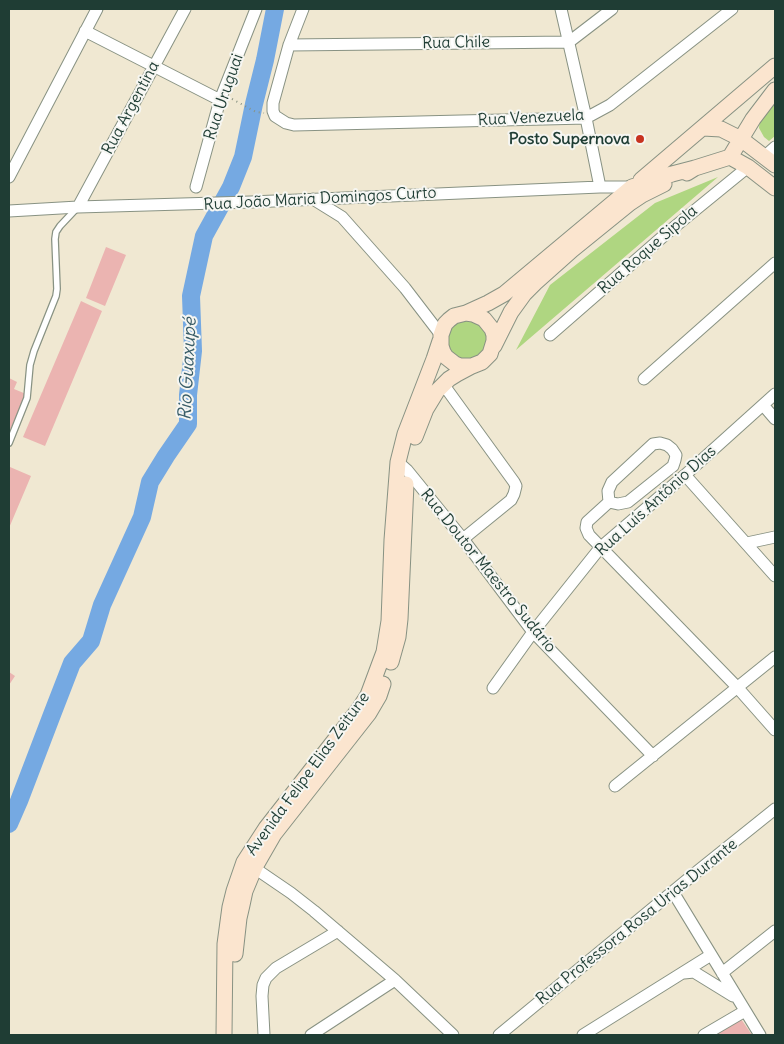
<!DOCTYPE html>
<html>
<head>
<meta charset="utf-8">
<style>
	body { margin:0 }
	#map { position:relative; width:784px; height:1044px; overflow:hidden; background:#f0e8d2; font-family:Delius,sans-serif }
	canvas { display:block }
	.frame { position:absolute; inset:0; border:10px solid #1f3d34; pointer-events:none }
</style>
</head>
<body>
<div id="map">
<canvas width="784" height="1044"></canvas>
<div class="frame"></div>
</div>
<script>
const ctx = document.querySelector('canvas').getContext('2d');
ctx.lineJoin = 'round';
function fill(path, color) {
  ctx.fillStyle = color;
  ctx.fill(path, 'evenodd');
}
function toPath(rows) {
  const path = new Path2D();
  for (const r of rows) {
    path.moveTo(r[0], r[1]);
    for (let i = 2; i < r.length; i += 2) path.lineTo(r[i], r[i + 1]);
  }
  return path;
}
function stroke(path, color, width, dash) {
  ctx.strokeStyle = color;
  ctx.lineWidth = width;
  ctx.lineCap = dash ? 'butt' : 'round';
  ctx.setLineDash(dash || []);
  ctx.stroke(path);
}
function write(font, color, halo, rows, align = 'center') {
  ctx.font = font + ' Delius,sans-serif';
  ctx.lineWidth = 4;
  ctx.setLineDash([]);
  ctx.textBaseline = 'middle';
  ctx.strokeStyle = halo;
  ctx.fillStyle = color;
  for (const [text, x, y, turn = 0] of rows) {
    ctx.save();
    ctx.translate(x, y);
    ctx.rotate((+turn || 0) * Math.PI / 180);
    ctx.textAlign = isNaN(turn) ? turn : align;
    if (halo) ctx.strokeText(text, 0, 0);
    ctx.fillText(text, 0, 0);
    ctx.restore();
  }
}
fill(toPath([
	[775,99,775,136,769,141,764,137,759,128,760,118],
	[718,177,516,350,550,285,655,203],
	[466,317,487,329,488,349,468,362,450,354,445,335,449,326]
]), '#afd681');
stroke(toPath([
	[9,824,19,801,53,712,72,663,91,641,102,605,142,517,150,482,166,456,188,424,188,395,193,351,191,296,204,236,231,187,243,157,254,104,265,60,275,9]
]), '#75a9e2', 18);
fill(toPath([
	[106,247,126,255,105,306,86,298],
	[81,301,102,311,45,446,23,437],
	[9,378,17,382,14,389,26,394,9,432],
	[10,467,31,476,9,528,9,469],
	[9,672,15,676,9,685],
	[741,1019,752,1035,714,1035]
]), '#ebb4b1');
const lane = toPath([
	[9,443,27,398,30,365,34,351,56,296,57,289,55,239,56,232,60,226,76,209]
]);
const street = toPath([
	[303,9,289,45,273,103,273,111,275,116,286,123,294,125,586,118,610,105,732,9],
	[561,9,586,118,600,187],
	[85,31,220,100],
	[289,45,569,42,612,9],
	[765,156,775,147],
	[9,177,97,9],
	[196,187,220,100,256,9],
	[313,199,342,217,405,288,441,335],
	[78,207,185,9],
	[9,211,78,207,251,202,600,187,632,187],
	[550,335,667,233,748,167],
	[644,379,775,263],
	[443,384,514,482,516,486,514,494,511,500,463,539],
	[763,405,775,419],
	[660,443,667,445,672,449,676,455,675,460,673,466,628,502,618,504,609,502,608,491,612,482,653,444,660,443],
	[398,462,407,470,463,539,533,632,653,756],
	[685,475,775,576],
	[609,502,587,522,586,528,589,535,737,687,775,730],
	[747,543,775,537],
	[493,688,533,632,600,548,685,475,775,394],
	[615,786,775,657],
	[250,865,291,893,314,911,395,980,453,1035],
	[673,892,760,1035],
	[684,973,694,972,733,996],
	[722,973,775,931],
	[264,1035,262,996,263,985,266,978,276,968,338,931],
	[311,1035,395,980],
	[499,1035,699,870,775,809],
	[583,1035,711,955],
	[704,1035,745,1011]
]);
const secondary = toPath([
	[703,128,721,129,741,139,775,165],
	[730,157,748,167,775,188],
	[687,173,695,168,730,157,753,119,775,90],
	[641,180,775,66],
	[466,313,473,314,484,319,492,329,494,335,494,341,490,354,482,362,472,366,460,366,455,364,446,357,443,352,441,346,441,335,445,324,449,320,454,316,466,313,488,303,504,294,632,187,672,174,695,168],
	[494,346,511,312,524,294,535,283,572,250,630,203,642,195,664,184],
	[415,437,426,409,437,391,449,379,457,374,472,366],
	[391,662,398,637,400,619,406,484],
	[235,954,239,918,242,905,245,891,255,867,274,834,369,713,379,696,383,684],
	[224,1035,225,944,230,907,234,891,244,862,266,828,359,709,368,695,384,652,389,621,392,540,398,462,405,434,412,416,434,359,440,341]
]);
stroke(lane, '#889283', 8);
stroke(street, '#889283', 13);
stroke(secondary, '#889283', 17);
stroke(toPath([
	[232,99,256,112,264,113]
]), '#889283', 2, [1, 4]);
stroke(lane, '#fff', 5.5);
stroke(street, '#fff', 11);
stroke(secondary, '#fbe5cf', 15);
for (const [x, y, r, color] of [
	[640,139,5,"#c8321e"]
]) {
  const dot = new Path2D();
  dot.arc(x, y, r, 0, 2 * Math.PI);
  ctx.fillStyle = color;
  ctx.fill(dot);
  stroke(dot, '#f6f6f2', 2);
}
write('16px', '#1f3d34', '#f6f6f2', [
	["Rua Chile",456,43,-1],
	["Rua Uruguai",224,97,-71],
	["Rua Argentina",131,108,-62],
	["Rua Venezuela",531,118,-3],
	["Rua João Maria Domingos Curto",320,199,-3],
	["Rua Roque Sipola",648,250,-41],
	["Rua Luís Antônio Dias",656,501,-42],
	["Rua Doutor Maestro Sudário",488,571,51],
	["Avenida Felipe Elias Zeitune",308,774,-54],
	["Rua Professora Rosa Urias Durante",637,922,-39]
]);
write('bold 16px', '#1f3d34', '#f6f6f2', [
	["Posto Supernova",630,139]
], 'right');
write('italic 18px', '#395d68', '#f6f6f2', [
	["Rio Guaxupé",188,369,-87]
]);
</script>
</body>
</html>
